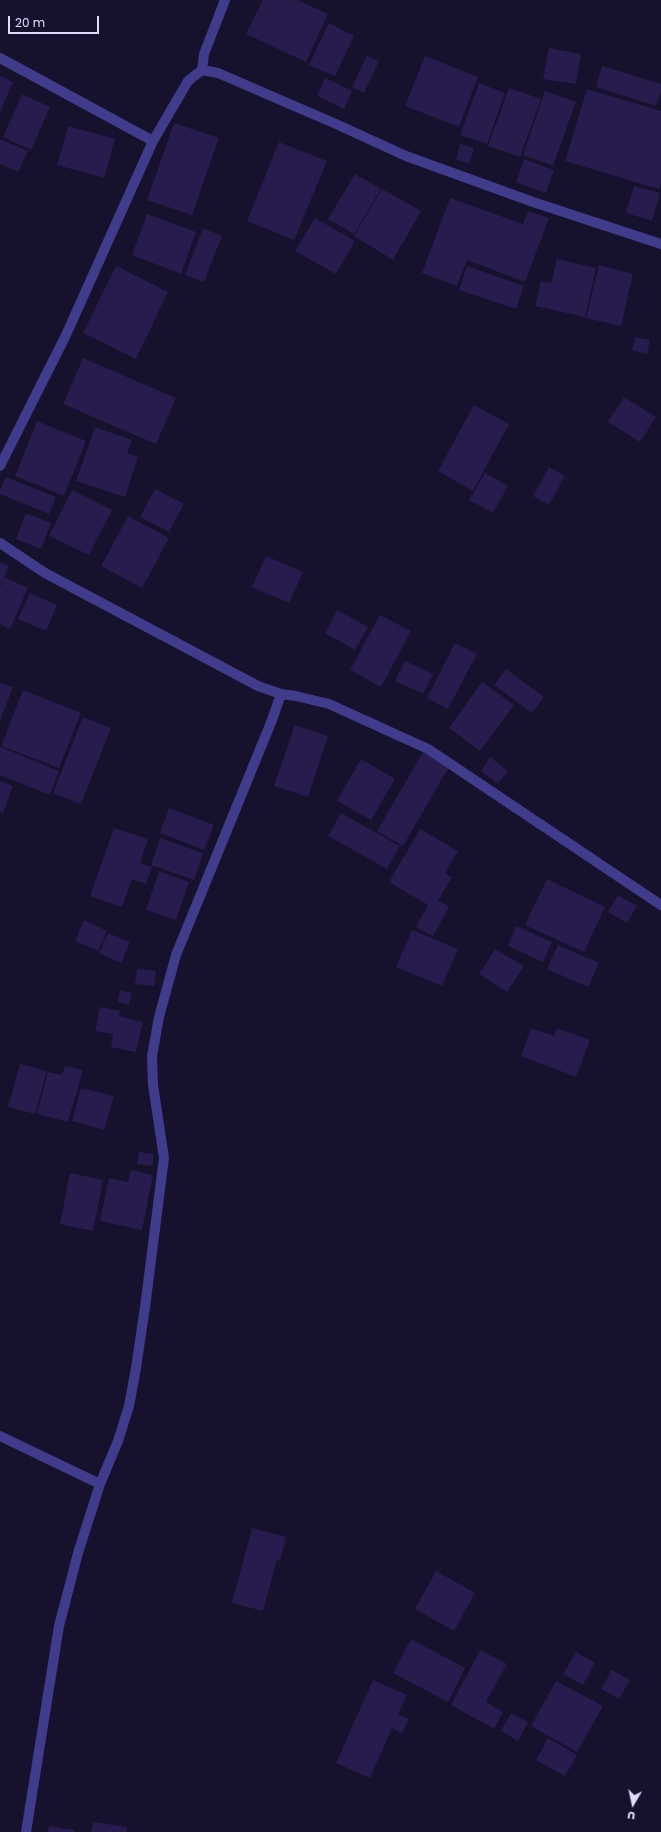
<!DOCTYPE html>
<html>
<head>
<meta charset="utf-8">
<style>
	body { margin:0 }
	#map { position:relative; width:661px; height:1832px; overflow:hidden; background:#16112c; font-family:Poppins,sans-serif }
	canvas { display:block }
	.north { position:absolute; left:613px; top:1784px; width:40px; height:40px; -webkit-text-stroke:3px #16112c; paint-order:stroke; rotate:189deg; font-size:11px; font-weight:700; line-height:16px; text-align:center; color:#e0dbff }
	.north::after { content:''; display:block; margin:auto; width:14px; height:18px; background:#e0dbff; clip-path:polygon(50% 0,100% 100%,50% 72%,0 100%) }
	.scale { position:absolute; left:8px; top:16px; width:91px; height:18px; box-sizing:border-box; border:2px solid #e0dbff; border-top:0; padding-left:5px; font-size:12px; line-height:14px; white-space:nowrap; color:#e0dbff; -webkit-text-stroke:3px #16112c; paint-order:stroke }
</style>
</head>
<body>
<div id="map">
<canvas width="661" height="1832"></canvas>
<div class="north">U</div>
<div class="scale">20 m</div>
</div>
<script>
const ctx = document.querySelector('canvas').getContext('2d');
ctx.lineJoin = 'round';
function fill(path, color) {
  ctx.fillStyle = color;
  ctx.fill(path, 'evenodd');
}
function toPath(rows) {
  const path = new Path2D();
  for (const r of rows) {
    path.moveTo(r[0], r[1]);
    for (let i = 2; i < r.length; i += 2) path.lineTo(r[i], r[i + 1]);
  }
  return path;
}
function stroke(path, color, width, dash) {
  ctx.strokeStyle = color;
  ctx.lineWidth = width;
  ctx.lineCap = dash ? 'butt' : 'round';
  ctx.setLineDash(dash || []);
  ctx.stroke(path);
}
fill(toPath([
	[263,0,297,0,328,14,306,62,246,34],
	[329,23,354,36,335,76,309,65],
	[549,48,581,54,576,84,543,79],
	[367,56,379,61,364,93,352,87],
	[425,56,478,77,459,127,405,106],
	[602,66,661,84,661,92,656,106,596,87],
	[0,76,13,82,0,112],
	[325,78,352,91,344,109,317,96],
	[479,83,505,93,487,144,460,135],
	[509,88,541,99,520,157,488,146],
	[587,89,661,111,661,183,659,189,565,161],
	[545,91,576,102,553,166,523,155],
	[22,94,50,107,31,150,3,137],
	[174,123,219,138,192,215,147,200],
	[68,126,115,139,104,178,57,165],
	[0,139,28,151,18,172,0,164],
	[279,142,327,161,294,240,247,221],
	[460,144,474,148,470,163,456,160],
	[524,159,554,170,546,193,516,182],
	[355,174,381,189,354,234,328,219],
	[634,186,660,193,652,221,626,213],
	[382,189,421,211,393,260,354,236],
	[450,198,523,224,528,211,549,218,525,282,467,260,457,286,422,273],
	[147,214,196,232,181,274,132,255],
	[315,218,355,241,336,274,295,251],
	[203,228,222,236,204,282,185,275],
	[557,259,596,268,585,317,535,306,541,281,551,283],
	[599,265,633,274,621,326,586,318],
	[116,266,168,292,136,359,83,333],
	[467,266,524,286,516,309,459,290],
	[635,337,650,340,647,354,632,350],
	[83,358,176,398,156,444,63,404],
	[624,397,656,417,640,442,608,422],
	[474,405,509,424,473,491,438,471],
	[37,421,86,441,64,496,15,476],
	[95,427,132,440,127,453,138,457,125,497,76,481],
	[549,467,565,476,549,505,533,496],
	[485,473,508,486,493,513,469,500],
	[6,477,56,497,49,514,0,494,0,489],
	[155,489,184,504,169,532,140,517],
	[72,490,112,510,89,555,49,536],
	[26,513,51,523,41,549,16,539],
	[128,516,169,538,142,588,101,566],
	[266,556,303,572,289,603,252,587],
	[0,562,9,566,0,585],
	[4,577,28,588,10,629,0,624,0,587],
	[30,593,57,605,46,631,18,619],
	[337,610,368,627,355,650,325,633],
	[380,615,411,631,381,687,350,670],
	[455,643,477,654,448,709,427,698],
	[405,661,433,674,423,694,395,681],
	[506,669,544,697,532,713,494,685],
	[482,682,514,705,480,751,449,728],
	[0,683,13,687,0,721],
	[23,690,81,713,59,768,1,746],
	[83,717,111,728,81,804,53,793],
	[295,725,328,736,308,797,274,786],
	[0,747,59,771,50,795,0,775],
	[423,752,449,767,403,846,377,831],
	[490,757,508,771,498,784,481,771],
	[361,759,395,779,371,820,337,801],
	[0,781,13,786,3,813,0,812],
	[169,808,214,825,204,850,160,833],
	[341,813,400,846,387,869,328,836],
	[114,828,148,839,140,863,152,867,146,884,132,879,122,907,90,896],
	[420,829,458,851,445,873,452,877,438,900,449,907,433,936,416,927,428,905,389,882],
	[160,838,203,853,194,880,151,865],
	[159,871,189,882,176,920,146,910],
	[547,879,605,907,584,952,525,925],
	[618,895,637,906,627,923,608,912],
	[84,920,107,931,98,951,75,941],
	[516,926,552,942,543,962,508,946],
	[412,930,458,949,442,986,396,967],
	[108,933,130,942,121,963,99,953],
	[558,945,599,963,588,987,547,969],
	[495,949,524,966,507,992,479,974],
	[137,969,156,971,154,986,135,984],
	[120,990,132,993,129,1005,118,1002],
	[100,1007,120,1011,119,1016,143,1022,136,1052,111,1047,113,1034,95,1031],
	[531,1028,554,1036,557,1028,590,1040,576,1077,521,1056],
	[20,1064,47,1071,35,1114,8,1107],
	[65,1066,83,1070,68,1122,37,1114,48,1072,62,1075],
	[81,1088,114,1096,104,1130,72,1121],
	[139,1152,154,1154,152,1166,137,1164],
	[131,1170,153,1175,142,1230,100,1221,109,1178,128,1182],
	[70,1173,103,1180,93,1231,60,1224],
	[252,1528,286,1537,280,1561,277,1560,263,1611,232,1603],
	[436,1571,475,1593,454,1631,415,1609],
	[411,1639,465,1668,448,1702,393,1673],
	[480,1650,507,1664,486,1702,503,1712,494,1729,451,1705],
	[576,1652,595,1663,583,1685,563,1674],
	[612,1670,630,1680,619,1699,601,1689],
	[373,1680,407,1695,398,1714,409,1719,402,1733,392,1728,370,1778,336,1763],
	[556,1681,603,1706,577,1752,531,1726],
	[511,1713,528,1722,518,1741,501,1731],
	[548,1738,577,1755,565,1776,536,1760],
	[93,1822,127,1827,127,1832,91,1832],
	[49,1826,74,1830,74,1832,48,1832]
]), '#271c4d');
stroke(toPath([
	[0,58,153,141],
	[202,70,204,54,225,0],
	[0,466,66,335,153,141,188,81,202,70,218,73,336,124,406,156,533,202,661,244],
	[0,543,45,573,258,686,281,694,272,720,176,955,159,1017,152,1056,153,1085,164,1158,145,1307,136,1368,129,1406,118,1441,100,1484,78,1553,59,1626,26,1832],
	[281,694,296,696,329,704,428,749,661,905],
	[0,1436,100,1484]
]), '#403b8b', 10);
</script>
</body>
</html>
